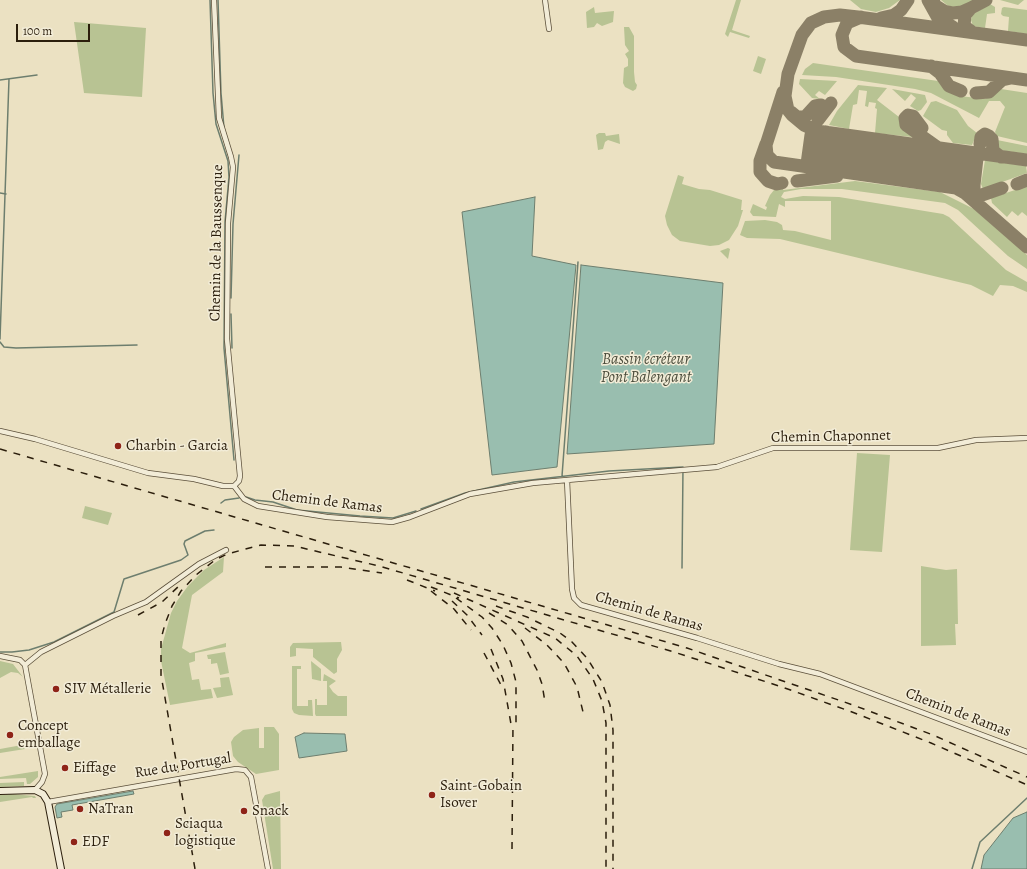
<!DOCTYPE html>
<html>
<head>
<meta charset="utf-8">
<style>
	body { margin:0 }
	#map { position:relative; width:1027px; height:869px; overflow:hidden; background:#ebe1c2; font-family:Alegreya,serif }
	canvas { display:block }
	.scale { position:absolute; left:16px; top:24px; width:74px; height:18px; box-sizing:border-box; border:2px solid #2b1e0c; border-top:0; padding-left:5px; font-size:12px; line-height:14px; white-space:nowrap; color:#2b1e0c; -webkit-text-stroke:3px #f2ecd7; paint-order:stroke }
</style>
</head>
<body>
<div id="map">
<canvas width="1027" height="869"></canvas>
<div class="scale">100 m</div>
</div>
<script>
const ctx = document.querySelector('canvas').getContext('2d');
ctx.lineJoin = 'round';
function fill(path, color) {
  ctx.fillStyle = color;
  ctx.fill(path, 'evenodd');
}
function toPath(rows) {
  const path = new Path2D();
  for (const r of rows) {
    path.moveTo(r[0], r[1]);
    for (let i = 2; i < r.length; i += 2) path.lineTo(r[i], r[i + 1]);
  }
  return path;
}
function stroke(path, color, width, dash) {
  ctx.strokeStyle = color;
  ctx.lineWidth = width;
  ctx.lineCap = dash ? 'butt' : 'round';
  ctx.setLineDash(dash || []);
  ctx.stroke(path);
}
function write(font, color, halo, rows, align = 'center') {
  ctx.font = font + ' Alegreya,serif';
  ctx.lineWidth = 3;
  ctx.setLineDash([]);
  ctx.textBaseline = 'middle';
  ctx.strokeStyle = halo;
  ctx.fillStyle = color;
  for (const [text, x, y, turn = 0] of rows) {
    ctx.save();
    ctx.translate(x, y);
    ctx.rotate((+turn || 0) * Math.PI / 180);
    ctx.textAlign = isNaN(turn) ? turn : align;
    if (halo) ctx.strokeText(text, 0, 0);
    ctx.fillText(text, 0, 0);
    ctx.restore();
  }
}
fill(toPath([
	[736,0,741,0,732,30,750,36,749,38,730,32,728,37,725,34],
	[850,0,900,0,889,8,876,12,861,9],
	[941,0,974,0,964,6,953,7,947,5],
	[1000,0,1024,0,1018,5],
	[990,4,995,7,995,13,987,14,985,28,973,26,971,20,972,15],
	[594,7,595,13,614,11,613,22,602,26,597,23,594,27,587,28,586,12],
	[1004,7,1027,10,1027,34,1008,31,1009,17,1003,16,1001,14,1002,8],
	[74,22,146,28,142,97,84,93],
	[624,27,629,27,634,36,634,72,635,82,637,85,636,89,633,91,625,87,623,83,624,68,628,66,628,59,625,54,629,51,625,45],
	[758,56,766,59,761,74,753,71],
	[813,63,938,81,946,91,960,96,985,99,1001,89,1027,93,1027,143,997,136,995,132,1005,107,1000,101,989,101,979,118,931,93,915,89,836,77,802,75,805,69],
	[800,79,837,81,825,95,819,91,815,95,820,99,812,98,799,84],
	[858,85,887,88,877,100,899,117,899,122,912,133,912,137,875,133,877,109,875,108,876,103,869,102,868,107,865,106,867,91,859,90,857,104,853,105,849,129,829,125,837,111],
	[892,89,925,95,927,102,921,110,918,111,910,106,916,98,911,94,905,101],
	[936,101,957,110,968,126,977,133,972,145,953,143,947,135,947,131,942,130,923,116,931,102],
	[599,133,605,133,606,136,619,134,620,144,608,140,605,142,603,149,598,150,596,135],
	[997,140,1027,146,1027,154,999,150],
	[985,160,1026,166,1027,173,983,189,981,184],
	[678,175,684,177,682,184,699,189,710,190,742,200,741,210,743,210,738,226,729,240,719,245,710,246,680,241,672,235,667,225,665,216],
	[855,181,940,192,974,209,1027,255,1027,269,1008,256,958,210,945,203,842,189,801,189,784,192,781,197,785,199,803,196,839,197,943,214,949,217,1006,270,1027,282,1027,292,1013,286,1000,285,993,296,971,285,780,239,747,238,740,235,745,221,765,220,777,222,782,225,783,230,795,231,831,240,831,201,785,201,785,207,779,204,776,217,753,216,750,212,753,204,766,210,767,207,765,206,770,195,774,190,780,188,783,188,783,190],
	[1027,186,1027,216,1022,212,1018,216,1012,211,1007,217,992,203,991,198],
	[728,248,730,249,728,259,720,251],
	[857,453,890,455,882,552,850,550],
	[85,506,112,513,108,525,82,518],
	[224,557,223,572,192,595,182,648,190,653,226,643,226,647,195,653,195,661,189,663,192,680,199,679,201,690,211,689,213,698,170,705,161,661,161,649,171,613,177,601,188,586,204,570],
	[921,566,946,570,957,569,958,624,955,624,956,645,921,646],
	[341,642,342,650,337,659,337,672,334,674,313,657,313,649,296,648,296,656,290,657,290,647,293,643],
	[225,652,229,673,220,675,217,663,211,664,211,659,208,659,207,655],
	[0,661,13,664,23,677,18,673,11,672,0,678],
	[311,661,321,669,321,681,312,679],
	[292,666,301,666,301,669,297,669,297,706,308,706,308,700,312,700,313,716,299,715,294,713,292,709],
	[324,674,336,681,329,686,333,692,338,696,347,696,347,716,316,716,315,714,315,699,317,699,317,705,327,705,327,681,323,681],
	[229,677,233,695,217,698,213,688,221,687,220,678],
	[264,727,274,727,279,734,279,770,256,774,238,762,233,756,231,742,234,737,243,730,259,728,259,748,264,748],
	[22,745,25,749,0,753,0,749],
	[38,771,38,777,30,784,27,784,26,778,0,779,0,777],
	[24,782,24,786,0,787,0,783],
	[280,791,281,869,273,869,262,800,265,795],
	[11,794,35,796,36,798,33,798,32,797,0,802,0,795]
]), '#b8c393');
const water = toPath([
	[535,197,532,256,576,265,557,467,492,475,462,212,535,197],
	[581,265,723,283,714,444,567,454,581,265],
	[304,733,345,734,347,751,299,758,295,737,304,733],
	[133,791,134,794,72,805,73,810,61,812,62,817,57,818,55,807,57,804,133,791],
	[1027,812,1027,869,981,869,984,855,1013,818,1027,812]
]);
fill(water, '#99beaf');
stroke(water, '#6d7e6e', 1);
stroke(toPath([
	[210,0,213,93,216,124,228,161,229,177,225,222,224,348,234,460],
	[218,0,221,93,224,128],
	[0,80,37,75],
	[0,193,6,194],
	[231,298,233,224,239,155],
	[231,314,232,348],
	[0,339,9,79],
	[0,342,4,347,16,348,137,345],
	[562,476,578,262],
	[246,497,255,500,273,502,297,510,360,516,393,518,416,511],
	[221,503,225,500,239,498],
	[421,509,465,493,514,482,609,471,683,467,682,568],
	[0,652,12,652,29,650,54,642,114,612,124,579,181,560,188,555,184,544,185,541,205,531,214,530],
	[972,869,980,842,1027,798]
]), '#6d7e6e', 1.5);
stroke(toPath([
	[928,0,938,18,953,27],
	[932,0,936,6,944,11,953,13,962,12,971,8],
	[861,17,847,23,842,35,844,47,856,56,1027,80],
	[881,18,894,15,901,10,908,0],
	[972,32,964,26,965,15,971,8,986,0],
	[1027,40,858,17,840,15,824,17,811,23,802,35,788,74,785,96,788,110,792,115,804,125,817,131,1027,160],
	[931,66,940,73,949,86,961,91],
	[783,92,766,145,767,155,774,162,956,188,965,193,1027,247],
	[976,93,989,92,1002,80,1011,78],
	[791,112,797,117,805,117,815,106,821,105,824,111,818,120,831,103],
	[922,128,913,116,908,115,905,118,906,125,937,147],
	[766,144,760,161,760,172,768,181,777,184,782,183],
	[980,144,981,137,985,134,989,136,992,139,993,151,1001,157],
	[816,167,812,168,807,164,811,135,817,131,822,135],
	[827,168,821,168,818,163,822,136,826,132,832,134],
	[838,170,832,170,829,164,834,136,839,134,843,136],
	[850,171,843,172,840,166,844,140,848,136,854,138],
	[861,173,854,173,852,168,856,139,860,137,865,139],
	[872,174,865,174,863,169,867,143,871,139,877,141],
	[881,177,876,176,874,173,878,144,882,140,888,142],
	[894,178,888,178,885,173,889,146,893,142,899,144],
	[904,180,899,179,896,176,900,147,904,143,910,145],
	[797,181,837,176],
	[916,181,910,181,907,176,911,149,915,145,921,147],
	[926,183,921,182,918,179,922,151,926,147,932,149],
	[939,184,932,184,929,179,933,152,937,148,943,150],
	[1017,184,1027,180],
	[974,185,977,158,976,155,973,153,967,157,963,187,969,190,974,185,974,193,979,196,1002,188],
	[948,186,943,185,941,182,944,154,948,150,954,152],
	[961,187,954,187,952,182,955,155,959,151,965,153]
]), '#8b8067', 13);
const street = toPath([
	[214,0,219,118,231,157,233,167,228,223,227,339,240,476,239,481,234,486],
	[545,0,549,29],
	[0,431,35,439,148,473,194,479,223,486,234,486],
	[567,480,717,467,773,448,938,448,976,440,1027,438],
	[234,486,244,499,258,506,327,517,392,522,410,517,470,494,533,483,567,480,572,589,574,598,581,605,697,638,779,664,820,674,1027,752],
	[0,656,20,660,25,665],
	[25,665,41,652,113,616,146,602,199,564,226,550],
	[25,665,45,774,42,782,35,790],
	[48,802,236,769,245,770,251,777,268,869]
]);
const secondary = toPath([
	[0,791,35,790,43,794,48,802,61,869]
]);
stroke(street, '#5b4f3a', 6);
stroke(secondary, '#2b1e0c', 8);
stroke(street, '#f2ecd7', 4.5);
stroke(secondary, '#f2ecd7', 6);
stroke(toPath([
	[0,449,687,648,853,705,933,735,1027,777],
	[265,567,341,567,382,573],
	[407,580,435,591],
	[431,587,459,598],
	[431,591,454,609,471,630],
	[454,593,555,638,577,656,593,679,602,701,606,723,606,869],
	[456,598,482,617,492,628,503,645,511,663,516,682,516,729],
	[452,601,467,615,482,635],
	[496,606,527,617,560,633,572,642,587,658,602,682,610,705,613,730,613,869],
	[489,613,508,625,522,641,537,670,542,684,545,702],
	[138,615,162,602,180,585],
	[525,628,547,645,564,663,577,687,583,712],
	[491,649,503,679,511,724],
	[484,653,501,685],
	[512,849,513,723],
	[195,869,161,675,161,639,165,624,172,606,181,591,196,575,215,560,227,554,261,545,294,546,379,566,674,652,782,687,852,712,931,743,1025,784]
]), '#2b1e0c', 1.5, [7, 7]);
for (const [x, y, r, color] of [
	[118,446,4,"#8f2418"],
	[56,689,4,"#8f2418"],
	[10,735,4,"#8f2418"],
	[65,768,4,"#8f2418"],
	[432,795,4,"#8f2418"],
	[80,809,4,"#8f2418"],
	[244,811,4,"#8f2418"],
	[167,833,4,"#8f2418"],
	[74,842,4,"#8f2418"]
]) {
  const dot = new Path2D();
  dot.arc(x, y, r, 0, 2 * Math.PI);
  ctx.fillStyle = color;
  ctx.fill(dot);
  stroke(dot, '#f2ecd7', 1.5);
}
write('15px', '#2b1e0c', '#f2ecd7', [
	["Chemin de la Baussenque",217,243,-89],
	["Chemin Chaponnet",831,437,-1],
	["Chemin de Ramas",327,502,7],
	["Chemin de Ramas",649,612,16],
	["Chemin de Ramas",958,713,21],
	["Rue du Portugal",183,766,-9]
]);
write('15px', '#2b1e0c', '#f2ecd7', [
	["Charbin - Garcia",126,446],
	["SIV Métallerie",64,689],
	["Concept",18,726],
	["emballage",18,743],
	["Eiffage",73,768],
	["Saint-Gobain",440,786],
	["Isover",440,803],
	["NaTran",88,809],
	["Snack",252,811],
	["Sciaqua",175,824],
	["logistique",175,841],
	["EDF",82,842]
], 'left');
write('italic 16px', '#4c4e3d', '#f2ecd7', [
	["Bassin écréteur",646,360],
	["Pont Balengant",646,378]
]);
</script>
</body>
</html>
